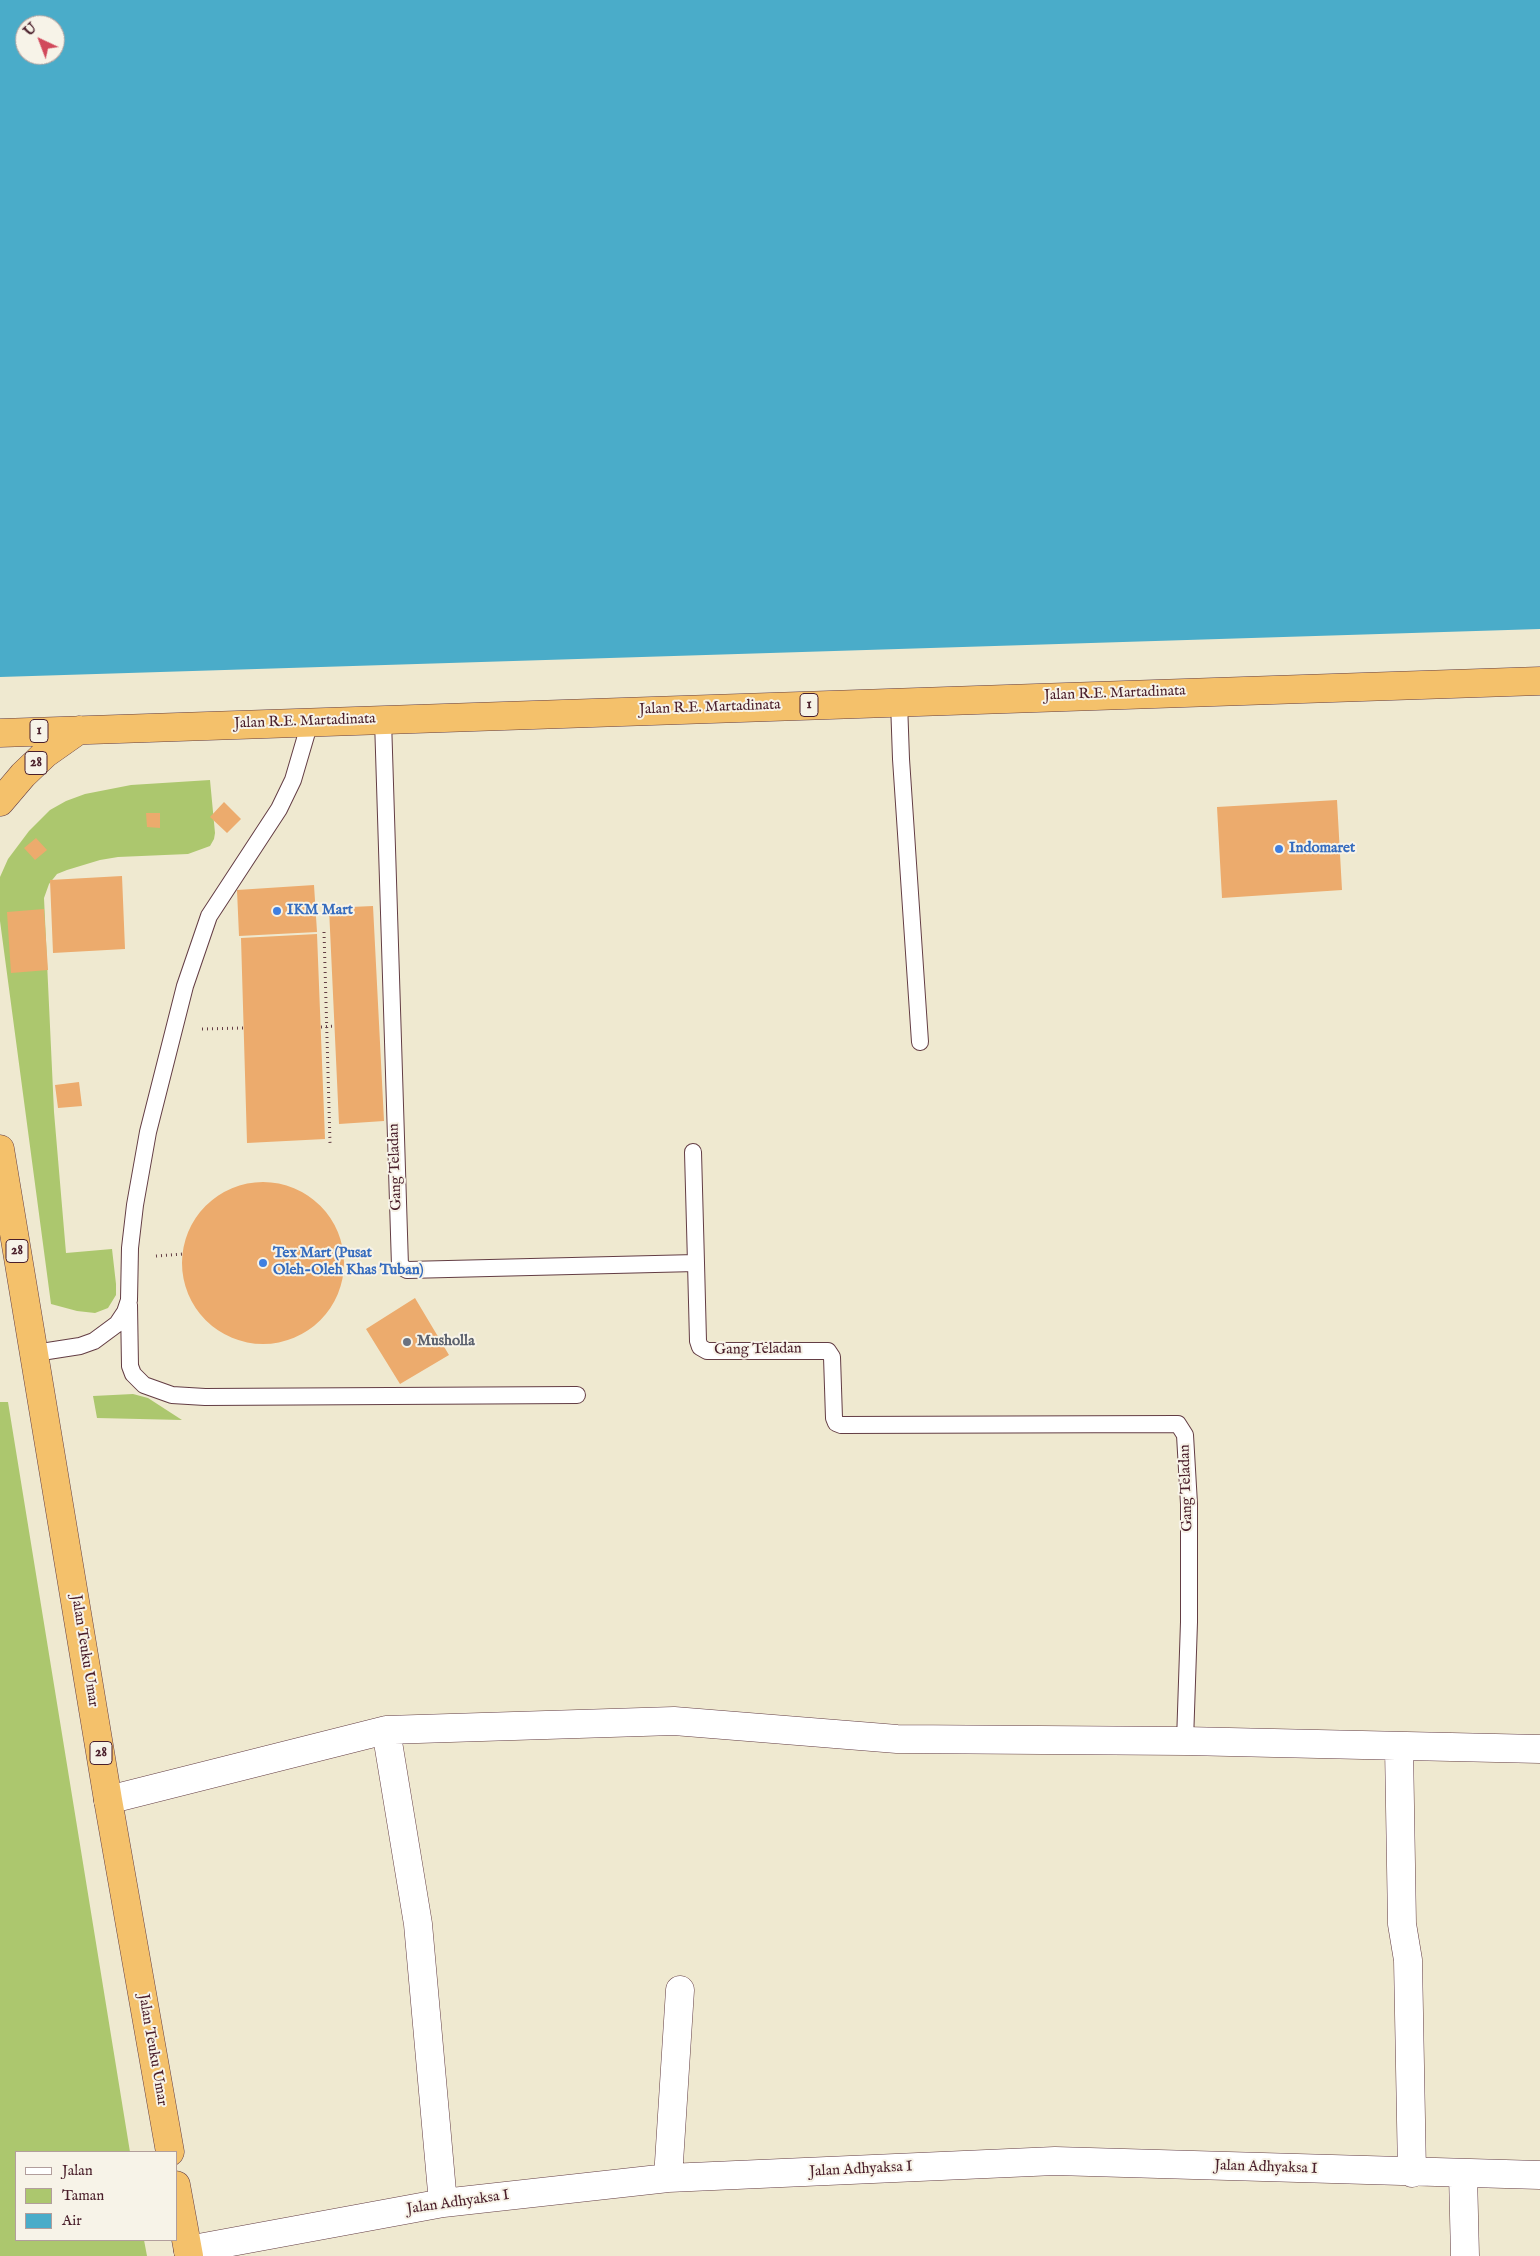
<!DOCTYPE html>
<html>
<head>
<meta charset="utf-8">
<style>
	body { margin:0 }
	#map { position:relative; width:1540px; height:2256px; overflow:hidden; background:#efe9d0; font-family:"IM FELL English",serif }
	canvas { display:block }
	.legend { position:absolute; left:15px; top:2151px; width:162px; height:90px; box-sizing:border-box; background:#f7f3e8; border:1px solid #b29e9c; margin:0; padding:6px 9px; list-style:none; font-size:15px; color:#4a1f2b }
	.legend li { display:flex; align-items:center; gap:10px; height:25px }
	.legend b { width:25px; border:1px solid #b29e9c }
	.north { position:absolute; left:15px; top:15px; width:50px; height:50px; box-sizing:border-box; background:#f7f3e8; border:1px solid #b29e9c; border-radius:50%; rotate:317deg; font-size:14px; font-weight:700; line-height:20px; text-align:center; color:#4a1f2b }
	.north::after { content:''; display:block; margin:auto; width:18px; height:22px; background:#d1495b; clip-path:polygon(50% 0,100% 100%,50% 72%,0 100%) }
</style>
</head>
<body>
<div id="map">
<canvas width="1540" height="2256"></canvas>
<ul class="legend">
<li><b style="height:6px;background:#fff"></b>Jalan</li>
<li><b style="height:14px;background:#acc76e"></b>Taman</li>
<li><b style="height:14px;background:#4aacc9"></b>Air</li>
</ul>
<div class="north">U</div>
</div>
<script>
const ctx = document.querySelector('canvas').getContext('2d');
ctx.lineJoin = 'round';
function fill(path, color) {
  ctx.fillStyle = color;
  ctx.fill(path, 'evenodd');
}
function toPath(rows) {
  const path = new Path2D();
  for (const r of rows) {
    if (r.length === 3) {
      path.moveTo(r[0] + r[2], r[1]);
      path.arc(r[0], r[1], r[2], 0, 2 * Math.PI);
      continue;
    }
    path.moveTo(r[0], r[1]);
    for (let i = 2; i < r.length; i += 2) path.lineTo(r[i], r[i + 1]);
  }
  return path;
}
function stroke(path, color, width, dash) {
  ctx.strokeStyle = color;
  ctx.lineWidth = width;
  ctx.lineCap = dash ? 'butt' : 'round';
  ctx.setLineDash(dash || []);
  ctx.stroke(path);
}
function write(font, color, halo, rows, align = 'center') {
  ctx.font = font + ' "IM FELL English",serif';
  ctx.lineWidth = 4;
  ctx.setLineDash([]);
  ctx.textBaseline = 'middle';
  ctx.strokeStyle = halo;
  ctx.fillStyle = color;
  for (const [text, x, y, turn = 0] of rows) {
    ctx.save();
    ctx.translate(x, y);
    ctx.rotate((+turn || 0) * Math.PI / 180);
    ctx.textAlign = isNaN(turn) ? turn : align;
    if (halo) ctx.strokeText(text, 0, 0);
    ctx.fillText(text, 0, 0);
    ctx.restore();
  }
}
fill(toPath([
	[210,780,215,833,214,839,210,846,188,854,118,857,100,860,67,870,57,874,49,884,44,898,54,1112,66,1253,112,1249,116,1284,116,1295,108,1308,95,1313,77,1311,51,1304,0,921,0,877,8,859,29,831,50,810,66,801,85,794,131,785],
	[133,1394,148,1398,182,1420,97,1418,93,1396],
	[0,1402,8,1402,130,2152,16,2152,16,2240,144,2240,147,2256,0,2256]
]), '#acc76e');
fill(toPath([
	[0,0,1540,0,1540,629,0,677],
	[25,25,55,25,55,55,25,55]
]), '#4aacc9');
fill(toPath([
	[1337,800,1342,890,1222,898,1217,807],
	[224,802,241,819,227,833,210,817],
	[146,813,160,813,160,828,147,827],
	[36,838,47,850,35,860,24,848],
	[122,876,125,949,53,953,50,880],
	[314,885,317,932,239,936,237,890],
	[373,906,384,1121,339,1124,329,908],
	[44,909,48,970,11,973,7,912],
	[317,934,325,1139,247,1143,241,938],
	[79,1082,82,1106,58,1108,55,1085],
	[263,1263,81],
	[415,1298,449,1355,400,1384,366,1329]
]), '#ecab6d');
const lane = toPath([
	[899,702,901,759,920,1042],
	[383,720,400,1266,407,1270,696,1263,698,1341,700,1347,707,1351,828,1351,832,1357,834,1418,836,1423,841,1425,1178,1424,1185,1435,1189,1504,1189,1622,1185,1741],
	[693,1152,696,1263],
	[129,1305,130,1366,133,1374,144,1385,172,1395,205,1397,577,1395],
	[35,1353,80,1346,94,1341,117,1324,125,1312,129,1300,130,1248,135,1205,148,1132,185,986,209,916,279,809,293,780,310,722]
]);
const street = toPath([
	[386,1730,418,1924,443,2203],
	[1399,1747,1402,1924,1408,1960,1412,2173],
	[108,1800,386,1730,674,1721,897,1739,1185,1741,1540,1749],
	[1463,2174,1465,2256],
	[668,2178,680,1990],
	[188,2250,443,2203,668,2178,1055,2161,1540,2175]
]);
const highway = toPath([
	[0,733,1540,681],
	[0,802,23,775,45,754,79,730],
	[0,1149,108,1800,170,2152],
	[176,2185,189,2256]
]);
stroke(lane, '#633d44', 18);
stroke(street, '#633d44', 29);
stroke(highway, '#633d44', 29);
stroke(toPath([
	[324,932,330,1143],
	[321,1027,335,1026],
	[202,1029,243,1028],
	[156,1256,183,1254]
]), '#633d44', 3, [1, 4]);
stroke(lane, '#fff', 16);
stroke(street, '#fff', 28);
stroke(highway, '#f4c16b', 28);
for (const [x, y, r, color] of [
	[1279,849,5,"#3f7fe0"],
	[277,911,5,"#3f7fe0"],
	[263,1263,5,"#3f7fe0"],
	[407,1342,5,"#6b7280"]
]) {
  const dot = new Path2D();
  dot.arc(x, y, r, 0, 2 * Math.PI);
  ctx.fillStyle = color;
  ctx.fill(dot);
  stroke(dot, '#f7f3e8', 2);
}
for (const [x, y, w] of [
	[809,705,18],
	[39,731,18],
	[36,763,22],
	[17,1251,22],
	[101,1753,22]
]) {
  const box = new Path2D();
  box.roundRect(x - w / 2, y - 11.5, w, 23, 4);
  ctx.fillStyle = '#f7f3e8';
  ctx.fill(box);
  stroke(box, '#4a1f2b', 1);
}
write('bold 14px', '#4a1f2b', null, [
	["1",809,705],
	["1",39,731],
	["28",36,763],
	["28",17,1251],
	["28",101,1753]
]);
write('15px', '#4a1f2b', '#f7f3e8', [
	["Jalan R.E. Martadinata",1115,694,-2],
	["Jalan R.E. Martadinata",710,708,-2],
	["Jalan R.E. Martadinata",305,722,-2],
	["Gang Teladan",396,1167,-92],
	["Gang Teladan",758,1350,-1],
	["Gang Teladan",1187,1488,-92],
	["Jalan Teuku Umar",84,1651,81],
	["Jalan Teuku Umar",152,2050,80],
	["Jalan Adhyaksa I",1266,2168,2],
	["Jalan Adhyaksa I",861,2170,-3],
	["Jalan Adhyaksa I",458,2203,-8]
]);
write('bold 15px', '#366cbe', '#f7f3e8', [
	["Indomaret",1289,849],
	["IKM Mart",287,911],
	["Tex Mart (Pusat",273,1254],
	["Oleh-Oleh Khas Tuban)",273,1271]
], 'left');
write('bold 15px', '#5b616d', '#f7f3e8', [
	["Musholla",417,1342]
], 'left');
</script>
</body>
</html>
